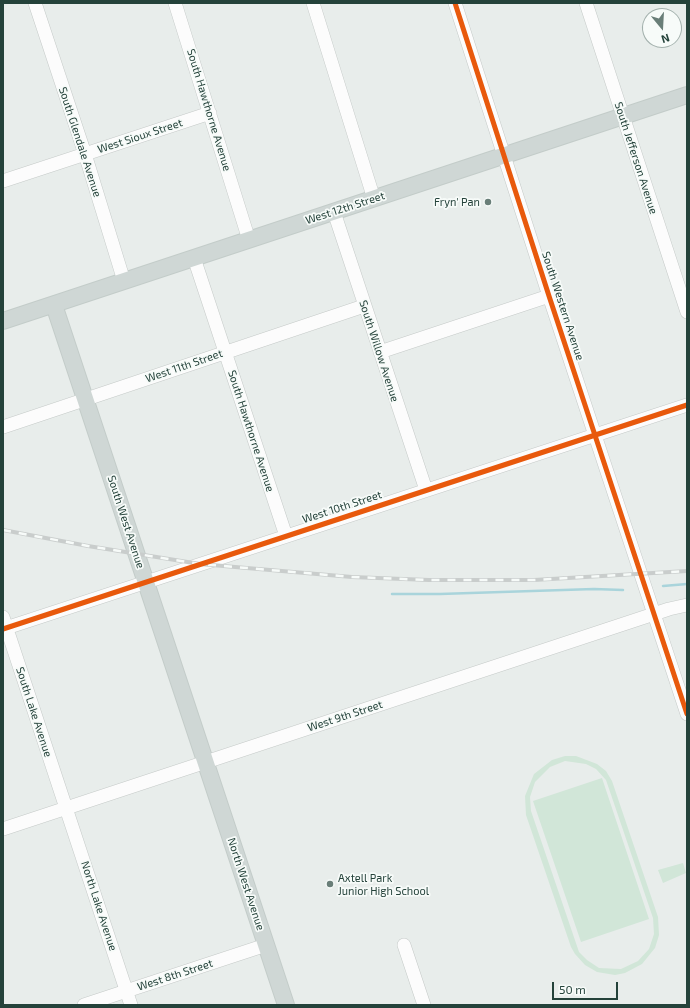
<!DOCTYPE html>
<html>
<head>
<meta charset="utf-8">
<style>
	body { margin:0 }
	#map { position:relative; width:690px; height:1008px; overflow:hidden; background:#e8edeb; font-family:"Exo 2",sans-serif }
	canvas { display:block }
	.frame { position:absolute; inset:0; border:4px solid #24423a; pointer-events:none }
	.north { position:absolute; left:642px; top:8px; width:40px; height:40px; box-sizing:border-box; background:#f7fbf9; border:1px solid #a3b1ad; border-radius:50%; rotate:162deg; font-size:11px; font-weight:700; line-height:16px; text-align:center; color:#24423a }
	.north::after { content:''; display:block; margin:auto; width:14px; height:18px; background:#697e78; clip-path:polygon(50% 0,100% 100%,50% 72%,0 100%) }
	.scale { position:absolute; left:552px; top:982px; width:66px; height:18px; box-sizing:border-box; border:2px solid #24423a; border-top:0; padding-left:5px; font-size:12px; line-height:14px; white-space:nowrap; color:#24423a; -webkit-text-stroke:3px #f7fbf9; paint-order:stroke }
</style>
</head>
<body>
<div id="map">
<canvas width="690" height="1008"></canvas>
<div class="frame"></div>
<div class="north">N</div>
<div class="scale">50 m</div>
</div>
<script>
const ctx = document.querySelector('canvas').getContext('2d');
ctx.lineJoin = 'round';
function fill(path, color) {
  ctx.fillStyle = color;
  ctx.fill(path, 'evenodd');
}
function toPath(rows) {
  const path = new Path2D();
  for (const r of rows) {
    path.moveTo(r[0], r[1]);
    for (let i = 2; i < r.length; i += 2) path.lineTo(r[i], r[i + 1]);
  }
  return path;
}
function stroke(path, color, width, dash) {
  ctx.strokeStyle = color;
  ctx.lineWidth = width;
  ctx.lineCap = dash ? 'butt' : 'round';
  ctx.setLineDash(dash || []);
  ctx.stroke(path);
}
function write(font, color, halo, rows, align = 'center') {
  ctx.font = font + ' "Exo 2",sans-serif';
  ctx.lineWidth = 3.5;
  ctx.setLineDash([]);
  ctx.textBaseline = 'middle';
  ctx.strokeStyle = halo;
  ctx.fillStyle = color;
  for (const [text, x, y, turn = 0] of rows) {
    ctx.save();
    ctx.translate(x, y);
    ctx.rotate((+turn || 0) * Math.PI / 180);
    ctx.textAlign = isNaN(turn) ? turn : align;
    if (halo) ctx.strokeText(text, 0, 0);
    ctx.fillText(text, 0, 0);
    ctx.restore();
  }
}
fill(toPath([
	[576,756,597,764,606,771,612,781,658,917,659,935,655,948,642,964,625,973,615,975,597,972,585,965,575,954,571,947,526,815,525,796,534,774,552,760,565,756],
	[565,761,586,764,596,769,606,780,653,918,654,934,649,949,638,961,621,969,599,968,587,960,579,952,531,811,530,797,535,782,550,767],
	[602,778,649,919,581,942,533,801],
	[683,863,686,873,663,883,658,870]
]), '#d1e6d8');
stroke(toPath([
	[663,586,687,584],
	[392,594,440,594,594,589,623,590]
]), '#a9d4db', 2.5);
const minor = toPath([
	[35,3,85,154,124,281],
	[175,3,249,240],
	[313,3,374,199],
	[455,3,549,296,687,714],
	[586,3,687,312],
	[3,181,210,113],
	[334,212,426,490],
	[194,258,286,536],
	[380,352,549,296],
	[3,427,364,306],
	[3,617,131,1005],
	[3,629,687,405],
	[3,829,669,609,687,605],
	[404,945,424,1005],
	[84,1005,266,945]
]);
const major = toPath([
	[54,305,286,1005],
	[3,321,687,95]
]);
stroke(minor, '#c5cac8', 14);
stroke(major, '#c3ccc9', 18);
stroke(minor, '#fcfcfc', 13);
stroke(major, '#cfd7d5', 16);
const rail = toPath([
	[3,530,88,546,200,564,352,577,429,580,534,580,687,571]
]);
stroke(rail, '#c9cdcc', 4);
stroke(rail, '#f7fbf9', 2.5, [8]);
stroke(toPath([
	[455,3,549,296,687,714],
	[3,629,687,405]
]), '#e8590c', 5);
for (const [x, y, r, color] of [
	[488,202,4,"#697e78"],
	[330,884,4,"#697e78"]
]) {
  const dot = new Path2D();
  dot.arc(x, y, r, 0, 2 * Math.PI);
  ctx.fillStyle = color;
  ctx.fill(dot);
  stroke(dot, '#f7fbf9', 1.5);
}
write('11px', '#24423a', '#f7fbf9', [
	["South Hawthorne Avenue",209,110,73],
	["West Sioux Street",140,136,-18],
	["South Glendale Avenue",80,142,72],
	["South Jefferson Avenue",636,158,72],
	["West 12th Street",345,208,-18],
	["South Western Avenue",563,306,72],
	["South Willow Avenue",379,351,72],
	["West 11th Street",184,366,-19],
	["South Hawthorne Avenue",251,431,72],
	["West 10th Street",342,507,-18],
	["South West Avenue",126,522,72],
	["South Lake Avenue",34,712,72],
	["West 9th Street",345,716,-18],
	["North West Avenue",246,884,72],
	["North Lake Avenue",99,906,72],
	["West 8th Street",175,975,-18]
]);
write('11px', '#24423a', '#f7fbf9', [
	["Fryn' Pan",480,202],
	["Axtell Park",338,878,"left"],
	["Junior High School",338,891,"left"]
], 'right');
</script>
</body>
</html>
